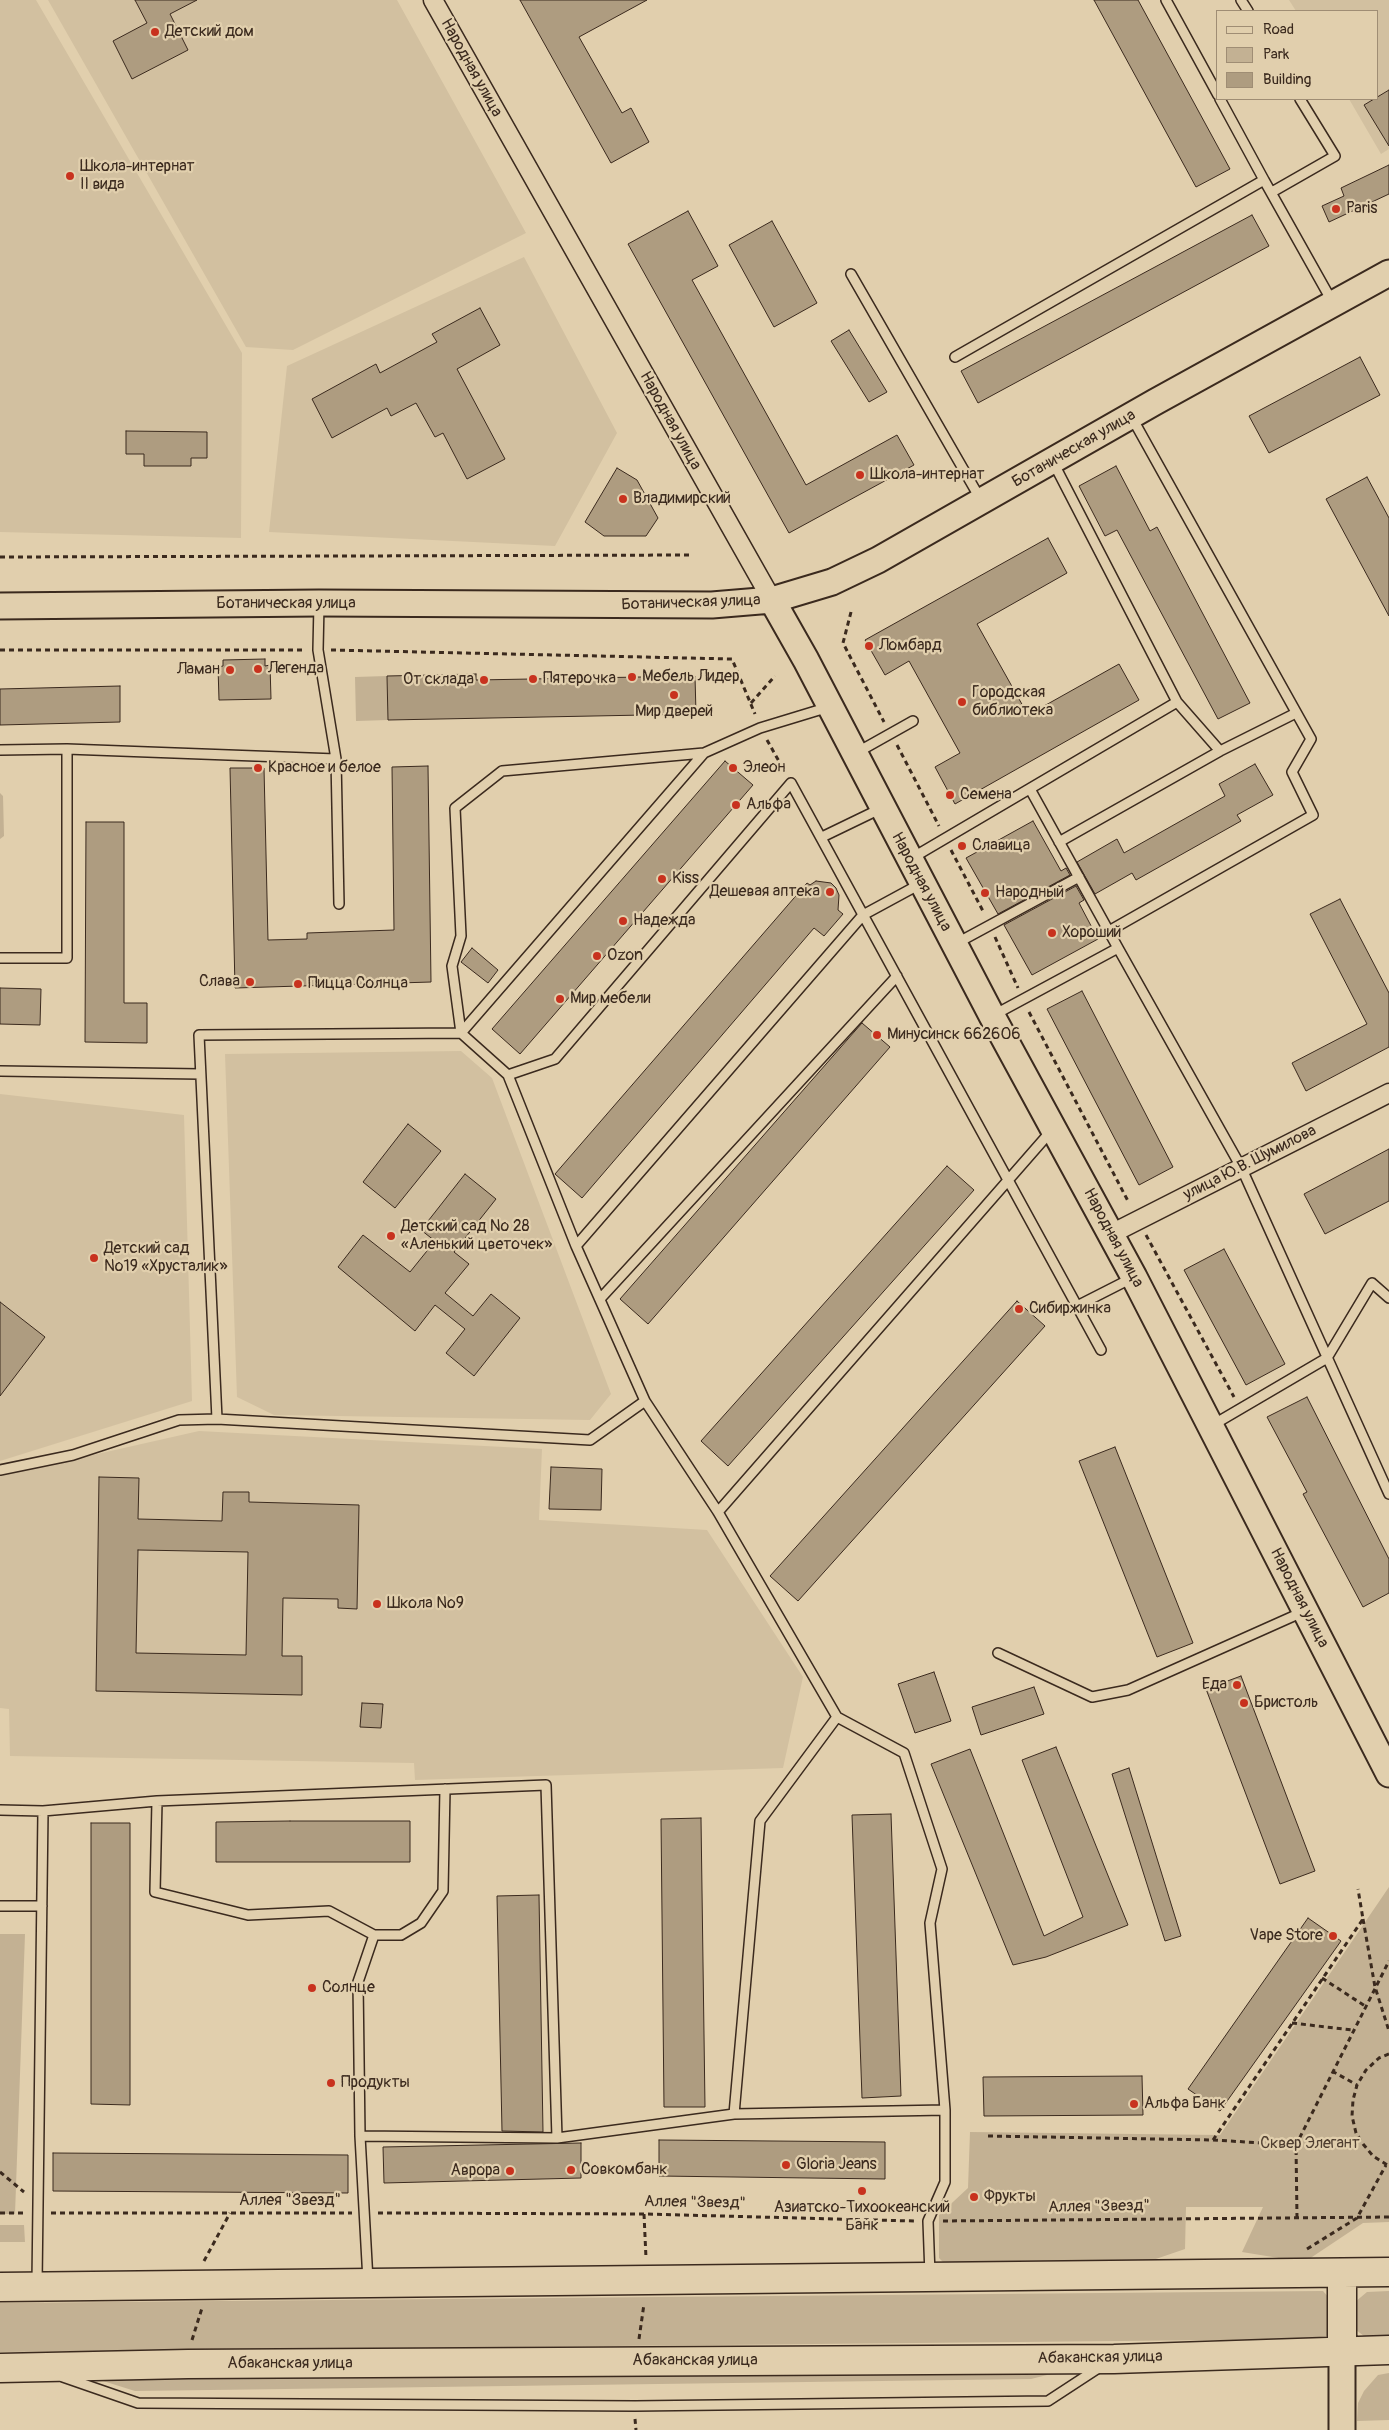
<!DOCTYPE html>
<html>
<head>
<meta charset="utf-8">
<style>
	body { margin:0 }
	#map { position:relative; width:1389px; height:2430px; overflow:hidden; background:#e1cfad; font-family:Pangolin,sans-serif }
	canvas { display:block }
	.legend { position:absolute; left:1216px; top:10px; width:162px; height:90px; box-sizing:border-box; background:#e1cfad; border:1px solid #9f8d74; margin:0; padding:6px 9px; list-style:none; font-size:15px; color:#3b2a1e }
	.legend li { display:flex; align-items:center; gap:10px; height:25px }
	.legend b { width:25px; border:1px solid #9f8d74 }
</style>
</head>
<body>
<div id="map">
<canvas width="1389" height="2430"></canvas>
<ul class="legend">
<li><b style="height:6px;background:#e1cfad"></b>Road</li>
<li><b style="height:14px;background:#c3b193"></b>Park</li>
<li><b style="height:14px;background:#ae9c80"></b>Building</li>
</ul>
</div>
<script>
const ctx = document.querySelector('canvas').getContext('2d');
ctx.lineJoin = 'round';
function fill(path, color) {
  ctx.fillStyle = color;
  ctx.fill(path, 'evenodd');
}
function toPath(rows) {
  const path = new Path2D();
  for (const r of rows) {
    path.moveTo(r[0], r[1]);
    for (let i = 2; i < r.length; i += 2) path.lineTo(r[i], r[i + 1]);
  }
  return path;
}
function stroke(path, color, width, dash) {
  ctx.strokeStyle = color;
  ctx.lineWidth = width;
  ctx.lineCap = dash ? 'butt' : 'round';
  ctx.setLineDash(dash || []);
  ctx.stroke(path);
}
function write(font, color, halo, rows, align = 'center') {
  ctx.font = font + ' Pangolin,sans-serif';
  ctx.lineWidth = 4.5;
  ctx.setLineDash([]);
  ctx.textBaseline = 'middle';
  ctx.strokeStyle = halo;
  ctx.fillStyle = color;
  for (const [text, x, y, turn = 0] of rows) {
    ctx.save();
    ctx.translate(x, y);
    ctx.rotate((+turn || 0) * Math.PI / 180);
    ctx.textAlign = isNaN(turn) ? turn : align;
    if (halo) ctx.strokeText(text, 0, 0);
    ctx.fillText(text, 0, 0);
    ctx.restore();
  }
}
fill(toPath([
	[0,0,36,0,242,353,241,538,0,532],
	[48,0,397,0,526,233,293,350,246,347],
	[1289,0,1389,0,1389,149,1381,154,1349,99,1378,99,1378,11,1296,11],
	[524,257,617,433,555,546,269,532,287,366],
	[461,1051,492,1078,611,1394,590,1420,274,1415,237,1397,225,1054],
	[0,1094,184,1115,192,1401,0,1461],
	[199,1431,542,1449,539,1520,707,1530,803,1677,783,1768,415,1780,414,1763,10,1756,9,1709,0,1708,0,1476]
]), '#d2c0a0');
fill(toPath([
	[387,676,388,720,356,721,355,677],
	[0,793,3,796,4,836,0,839],
	[1389,1887,1389,2222,1363,2223,1309,2259,1285,2259,1242,2252,1263,2207,1186,2207,1185,2249,1147,2262,945,2264,939,2258,939,2215,968,2188,970,2132,1220,2135],
	[0,1934,25,1934,15,2214,0,2214],
	[0,2225,24,2225,25,2242,0,2242],
	[1323,2291,1331,2300,1332,2329,1324,2339,0,2352,0,2303],
	[1389,2291,1389,2338,1368,2339,1356,2330,1355,2302,1367,2292],
	[1067,2370,1031,2379,135,2391,87,2376],
	[1389,2373,1389,2420,1357,2421,1358,2403,1364,2391,1378,2375]
]), '#c3b193');
const building = toPath([
	[135,0,197,0,170,14,188,50,132,79,113,41,147,23,135,0],
	[520,0,647,0,579,37,622,113,631,108,649,142,611,163,520,0],
	[1094,0,1138,0,1230,169,1196,187,1094,0],
	[1389,90,1389,146,1364,105,1389,90],
	[1389,165,1389,194,1329,222,1322,206,1344,196,1341,188,1389,165],
	[688,211,718,266,692,280,806,485,897,435,914,465,789,533,628,244,688,211],
	[1252,215,1269,246,978,403,961,371,1252,215],
	[772,221,817,303,774,327,729,245,772,221],
	[480,308,500,345,457,369,505,459,467,479,443,433,435,437,416,403,391,416,387,408,332,438,312,399,376,364,380,373,437,342,432,334,480,308],
	[849,330,887,392,869,402,831,341,849,330],
	[1360,357,1380,395,1269,453,1249,416,1360,357],
	[126,431,207,432,207,458,191,458,191,466,144,466,144,454,126,454,126,431],
	[1116,466,1150,531,1157,527,1250,703,1218,719,1117,530,1105,536,1079,486,1116,466],
	[617,468,637,480,658,518,646,536,604,536,585,522,617,468],
	[1367,477,1389,518,1389,616,1326,499,1367,477],
	[1048,538,1067,573,977,624,1028,715,1119,664,1139,700,955,804,935,767,960,753,909,661,885,675,865,640,1048,538],
	[265,659,265,666,270,665,271,699,219,700,218,667,223,666,223,660,265,659],
	[476,674,476,680,695,676,696,714,388,720,387,676,476,674],
	[120,686,120,722,0,725,0,689,120,686],
	[725,761,753,785,520,1054,492,1029,725,761],
	[1255,764,1273,795,1237,815,1241,821,1136,880,1132,873,1095,894,1077,862,1117,839,1124,853,1225,796,1219,784,1255,764],
	[428,766,431,982,235,988,230,768,264,768,268,940,307,939,307,933,394,930,392,767,428,766],
	[1033,821,1061,871,1066,868,1070,875,998,914,966,858,1033,821],
	[86,822,124,822,124,1003,147,1003,147,1043,85,1042,86,822],
	[816,881,831,883,836,888,839,895,838,910,843,914,824,936,814,928,582,1198,555,1174,807,883,810,885,816,881],
	[1076,886,1084,900,1079,903,1098,939,1032,975,1004,925,1076,886],
	[1340,899,1389,993,1389,1047,1306,1091,1292,1063,1367,1024,1310,914,1340,899],
	[472,948,498,970,488,983,461,962,472,948],
	[0,988,41,989,40,1025,0,1024,0,988],
	[1082,991,1173,1167,1139,1185,1047,1009,1082,991],
	[862,1023,890,1047,648,1324,620,1299,862,1023],
	[408,1124,441,1151,395,1208,363,1182,408,1124],
	[1389,1149,1389,1201,1325,1234,1304,1194,1389,1149],
	[947,1166,974,1190,728,1466,701,1441,947,1166],
	[465,1174,496,1199,454,1252,469,1264,445,1293,473,1316,491,1294,520,1318,474,1376,446,1353,465,1329,435,1305,415,1331,338,1267,363,1235,410,1272,435,1241,421,1230,465,1174],
	[1224,1249,1285,1364,1246,1385,1184,1270,1224,1249],
	[1017,1301,1045,1326,798,1601,770,1576,1017,1301],
	[0,1302,45,1337,0,1396,0,1302],
	[1307,1397,1389,1559,1389,1593,1363,1607,1303,1494,1307,1492,1267,1417,1307,1397],
	[1115,1447,1193,1643,1157,1657,1079,1461,1115,1447],
	[551,1467,602,1469,601,1510,549,1509,551,1467],
	[99,1477,139,1478,138,1519,222,1521,223,1492,249,1492,249,1502,359,1505,357,1609,338,1608,338,1599,283,1598,282,1656,302,1656,302,1695,96,1691,99,1477],
	[138,1550,248,1552,246,1655,136,1653,138,1550],
	[934,1672,951,1721,915,1733,898,1684,934,1672],
	[1241,1676,1315,1871,1280,1884,1206,1689,1241,1676],
	[1034,1687,1044,1714,981,1735,972,1707,1034,1687],
	[362,1703,383,1704,381,1728,360,1727,362,1703],
	[1056,1747,1128,1925,1046,1957,1013,1965,931,1764,970,1749,1044,1936,1083,1917,1022,1760,1056,1747],
	[1129,1768,1181,1936,1165,1941,1112,1774,1129,1768],
	[891,1814,901,2096,862,2098,852,1815,891,1814],
	[701,1818,705,2107,664,2107,661,1819,701,1818],
	[290,1821,410,1821,410,1862,216,1862,216,1822,290,1821],
	[91,1823,130,1823,130,2105,91,2104,91,1823],
	[539,1895,543,2132,502,2131,497,1896,539,1895],
	[1308,1918,1341,1941,1220,2111,1188,2089,1308,1918],
	[1142,2076,1143,2115,984,2116,983,2077,1142,2076],
	[659,2140,885,2142,885,2179,659,2176,659,2140],
	[581,2143,581,2178,384,2183,383,2147,581,2143],
	[53,2153,348,2155,348,2193,53,2191,53,2153]
]);
fill(building, '#ae9c80');
stroke(building, '#3b2a1e', 1);
const lane = toPath([
	[1166,0,1218,95],
	[1241,0,1248,11],
	[1220,99,1264,180],
	[1272,192,1335,156,1300,99],
	[851,274,981,500],
	[955,357,1264,180,1333,303],
	[1053,462,1177,702,1220,751,1296,713],
	[319,604,318,650,336,759,339,904],
	[0,750,67,749,336,759],
	[856,753,913,721],
	[822,837,882,808],
	[1059,842,1220,751],
	[912,858,1177,702],
	[1109,931,1313,815,1292,772,1311,739,1131,416],
	[957,943,1079,877],
	[1118,948,1241,1167,1389,1494],
	[0,958,67,958,67,749],
	[992,1016,1118,948,1030,789],
	[461,1033,452,966,461,936,455,808,502,771,704,753,760,728,829,707],
	[461,1033,704,753],
	[0,1071,200,1074],
	[508,1075,555,1059,791,783,1101,1350],
	[576,1246,863,915,922,883],
	[600,1299,897,976],
	[1077,1306,1134,1277],
	[217,1419,199,1035,461,1033,508,1075,576,1246,645,1401,718,1512,837,1717,904,1753,942,1869,930,1923,945,2110,945,2182,928,2221,930,2275],
	[1211,1426,1327,1358,1372,1283,1389,1298],
	[0,1470,73,1455,179,1420,217,1419,590,1440,645,1401],
	[718,1512,1052,1130],
	[998,1653,1092,1697,1128,1690,1305,1611],
	[157,1801,155,1892,248,1915,329,1911,374,1935,401,1935,421,1923,443,1891,445,1789],
	[0,1810,43,1811,157,1801,546,1785,557,2138],
	[0,1906,42,1906],
	[734,2114,760,1821,837,1717],
	[360,2136,557,2138,734,2114,945,2110],
	[368,2281,360,2136,358,1982,374,1935],
	[37,2283,43,1811],
	[63,2377,138,2403,635,2406,1048,2401,1100,2367]
]);
const street = toPath([
	[433,0,772,600],
	[1111,1234,1389,1093]
]);
const secondary = toPath([
	[772,600,806,660,992,1016,1134,1277,1389,1774],
	[0,606,319,603,712,605,772,600,832,582,878,560,1155,402,1389,273],
	[1342,2430,1342,2351]
]);
const primary = toPath([
	[0,2287,1389,2272],
	[1342,2351,1342,2273],
	[0,2368,188,2364,1114,2359,1389,2350]
]);
stroke(lane, '#3b2a1e', 12);
stroke(street, '#3b2a1e', 21);
stroke(secondary, '#3b2a1e', 29);
stroke(primary, '#3b2a1e', 31);
stroke(toPath([
	[0,557,692,555],
	[851,612,843,643,884,722],
	[0,650,304,650],
	[331,650,732,659,755,714],
	[751,703,775,676],
	[767,740,785,772],
	[897,745,939,826],
	[951,850,984,913],
	[995,937,1018,988],
	[1029,1012,1129,1203],
	[1146,1235,1234,1397],
	[1363,1919,1375,1987,1389,2031],
	[1322,1978,1365,2006],
	[1292,2023,1352,2030],
	[1389,2054,1379,2058,1366,2070,1357,2085,1353,2100,1352,2116,1356,2133,1363,2144,1373,2156,1389,2166],
	[1332,2071,1357,2085],
	[988,2136,1213,2140,1296,2145],
	[1213,2140,1363,1919,1358,1889],
	[0,2172,24,2192],
	[0,2213,24,2213],
	[51,2213,352,2213],
	[378,2213,644,2214,914,2221],
	[644,2214,646,2258],
	[1297,2218,1296,2145,1389,1961],
	[943,2221,1389,2217],
	[1307,2249,1357,2218,1386,2165],
	[204,2261,230,2213],
	[639,2339,644,2304],
	[192,2340,202,2308],
	[635,2419,636,2430]
]), '#3b2a1e', 3, [5, 4]);
stroke(lane, '#e1cfad', 9);
stroke(street, '#e1cfad', 18);
stroke(secondary, '#e1cfad', 25);
stroke(primary, '#e1cfad', 28);
for (const [x, y, r, color] of [
	[155,32,5,"#c8321e"],
	[70,176,5,"#c8321e"],
	[1336,209,5,"#c8321e"],
	[860,475,5,"#c8321e"],
	[623,499,5,"#c8321e"],
	[869,646,5,"#c8321e"],
	[258,669,5,"#c8321e"],
	[230,670,5,"#c8321e"],
	[632,677,5,"#c8321e"],
	[533,679,5,"#c8321e"],
	[484,680,5,"#c8321e"],
	[674,695,5,"#c8321e"],
	[962,702,5,"#c8321e"],
	[258,768,5,"#c8321e"],
	[733,768,5,"#c8321e"],
	[950,795,5,"#c8321e"],
	[736,805,5,"#c8321e"],
	[962,846,5,"#c8321e"],
	[662,879,5,"#c8321e"],
	[830,892,5,"#c8321e"],
	[985,893,5,"#c8321e"],
	[623,921,5,"#c8321e"],
	[1052,933,5,"#c8321e"],
	[597,956,5,"#c8321e"],
	[250,982,5,"#c8321e"],
	[298,984,5,"#c8321e"],
	[560,999,5,"#c8321e"],
	[877,1035,5,"#c8321e"],
	[391,1236,5,"#c8321e"],
	[94,1258,5,"#c8321e"],
	[1019,1309,5,"#c8321e"],
	[377,1604,5,"#c8321e"],
	[1237,1685,5,"#c8321e"],
	[1244,1703,5,"#c8321e"],
	[1333,1936,5,"#c8321e"],
	[312,1988,5,"#c8321e"],
	[331,2083,5,"#c8321e"],
	[1134,2104,5,"#c8321e"],
	[786,2165,5,"#c8321e"],
	[571,2170,5,"#c8321e"],
	[510,2171,5,"#c8321e"],
	[862,2191,5,"#c8321e"],
	[974,2197,5,"#c8321e"]
]) {
  const dot = new Path2D();
  dot.arc(x, y, r, 0, 2 * Math.PI);
  ctx.fillStyle = color;
  ctx.fill(dot);
  stroke(dot, '#e1cfad', 2);
}
write('16px', '#3b2a1e', '#e1cfad', [
	["Детский дом",165,32],
	["Школа-интернат",80,167],
	["II вида",80,185],
	["Paris",1346,209],
	["Школа-интернат",870,475],
	["Владимирский",633,499],
	["Ломбард",879,646],
	["Легенда",268,669],
	["Ламан",220,670,"right"],
	["Мебель Лидер",642,677],
	["Пятерочка",543,679],
	["От склада",474,680,"right"],
	["Городская",972,693],
	["библиотека",972,711],
	["Мир дверей",674,712,"center"],
	["Красное и белое",268,768],
	["Элеон",743,768],
	["Семена",960,795],
	["Альфа",746,805],
	["Славица",972,846],
	["Kiss",672,879],
	["Дешевая аптека",820,892,"right"],
	["Народный",995,893],
	["Надежда",633,921],
	["Хороший",1062,933],
	["Ozon",607,956],
	["Слава",240,982,"right"],
	["Пицца Солнца",308,984],
	["Мир мебели",570,999],
	["Минусинск 662606",887,1035],
	["Детский сад № 28",401,1227],
	["«Аленький цветочек»",401,1245],
	["Детский сад",104,1249],
	["№19 «Хрусталик»",104,1267],
	["Сибиржинка",1029,1309],
	["Школа №9",387,1604],
	["Еда",1227,1685,"right"],
	["Бристоль",1254,1703],
	["Vape Store",1323,1936,"right"],
	["Солнце",322,1988],
	["Продукты",341,2083],
	["Альфа Банк",1144,2104],
	["Gloria Jeans",796,2165],
	["Совкомбанк",581,2170],
	["Аврора",500,2171,"right"],
	["Фрукты",984,2197],
	["Азиатско-Тихоокеанский",862,2208,"center"],
	["Банк",862,2226,"center"]
], 'left');
write('16px', '#3b2a1e', '#e1cfad', [
	["Народная улица",471,68,61],
	["Народная улица",670,421,61],
	["Ботаническая улица",1074,449,-30],
	["Ботаническая улица",691,603,-2],
	["Ботаническая улица",286,604],
	["Народная улица",921,882,62],
	["улица Ю.В. Шумилова",1250,1163,-27],
	["Народная улица",1113,1238,62],
	["Народная улица",1299,1598,63],
	["Аллея \"Звезд\"",290,2201],
	["Аллея \"Звезд\"",695,2203,1],
	["Аллея \"Звезд\"",1099,2207,-1],
	["Абаканская улица",1100,2358,-1],
	["Абаканская улица",695,2361],
	["Абаканская улица",290,2364]
]);
write('16px', '#4f3e30', '#e1cfad', [
	["Сквер Элегант",1310,2144]
]);
</script>
</body>
</html>
